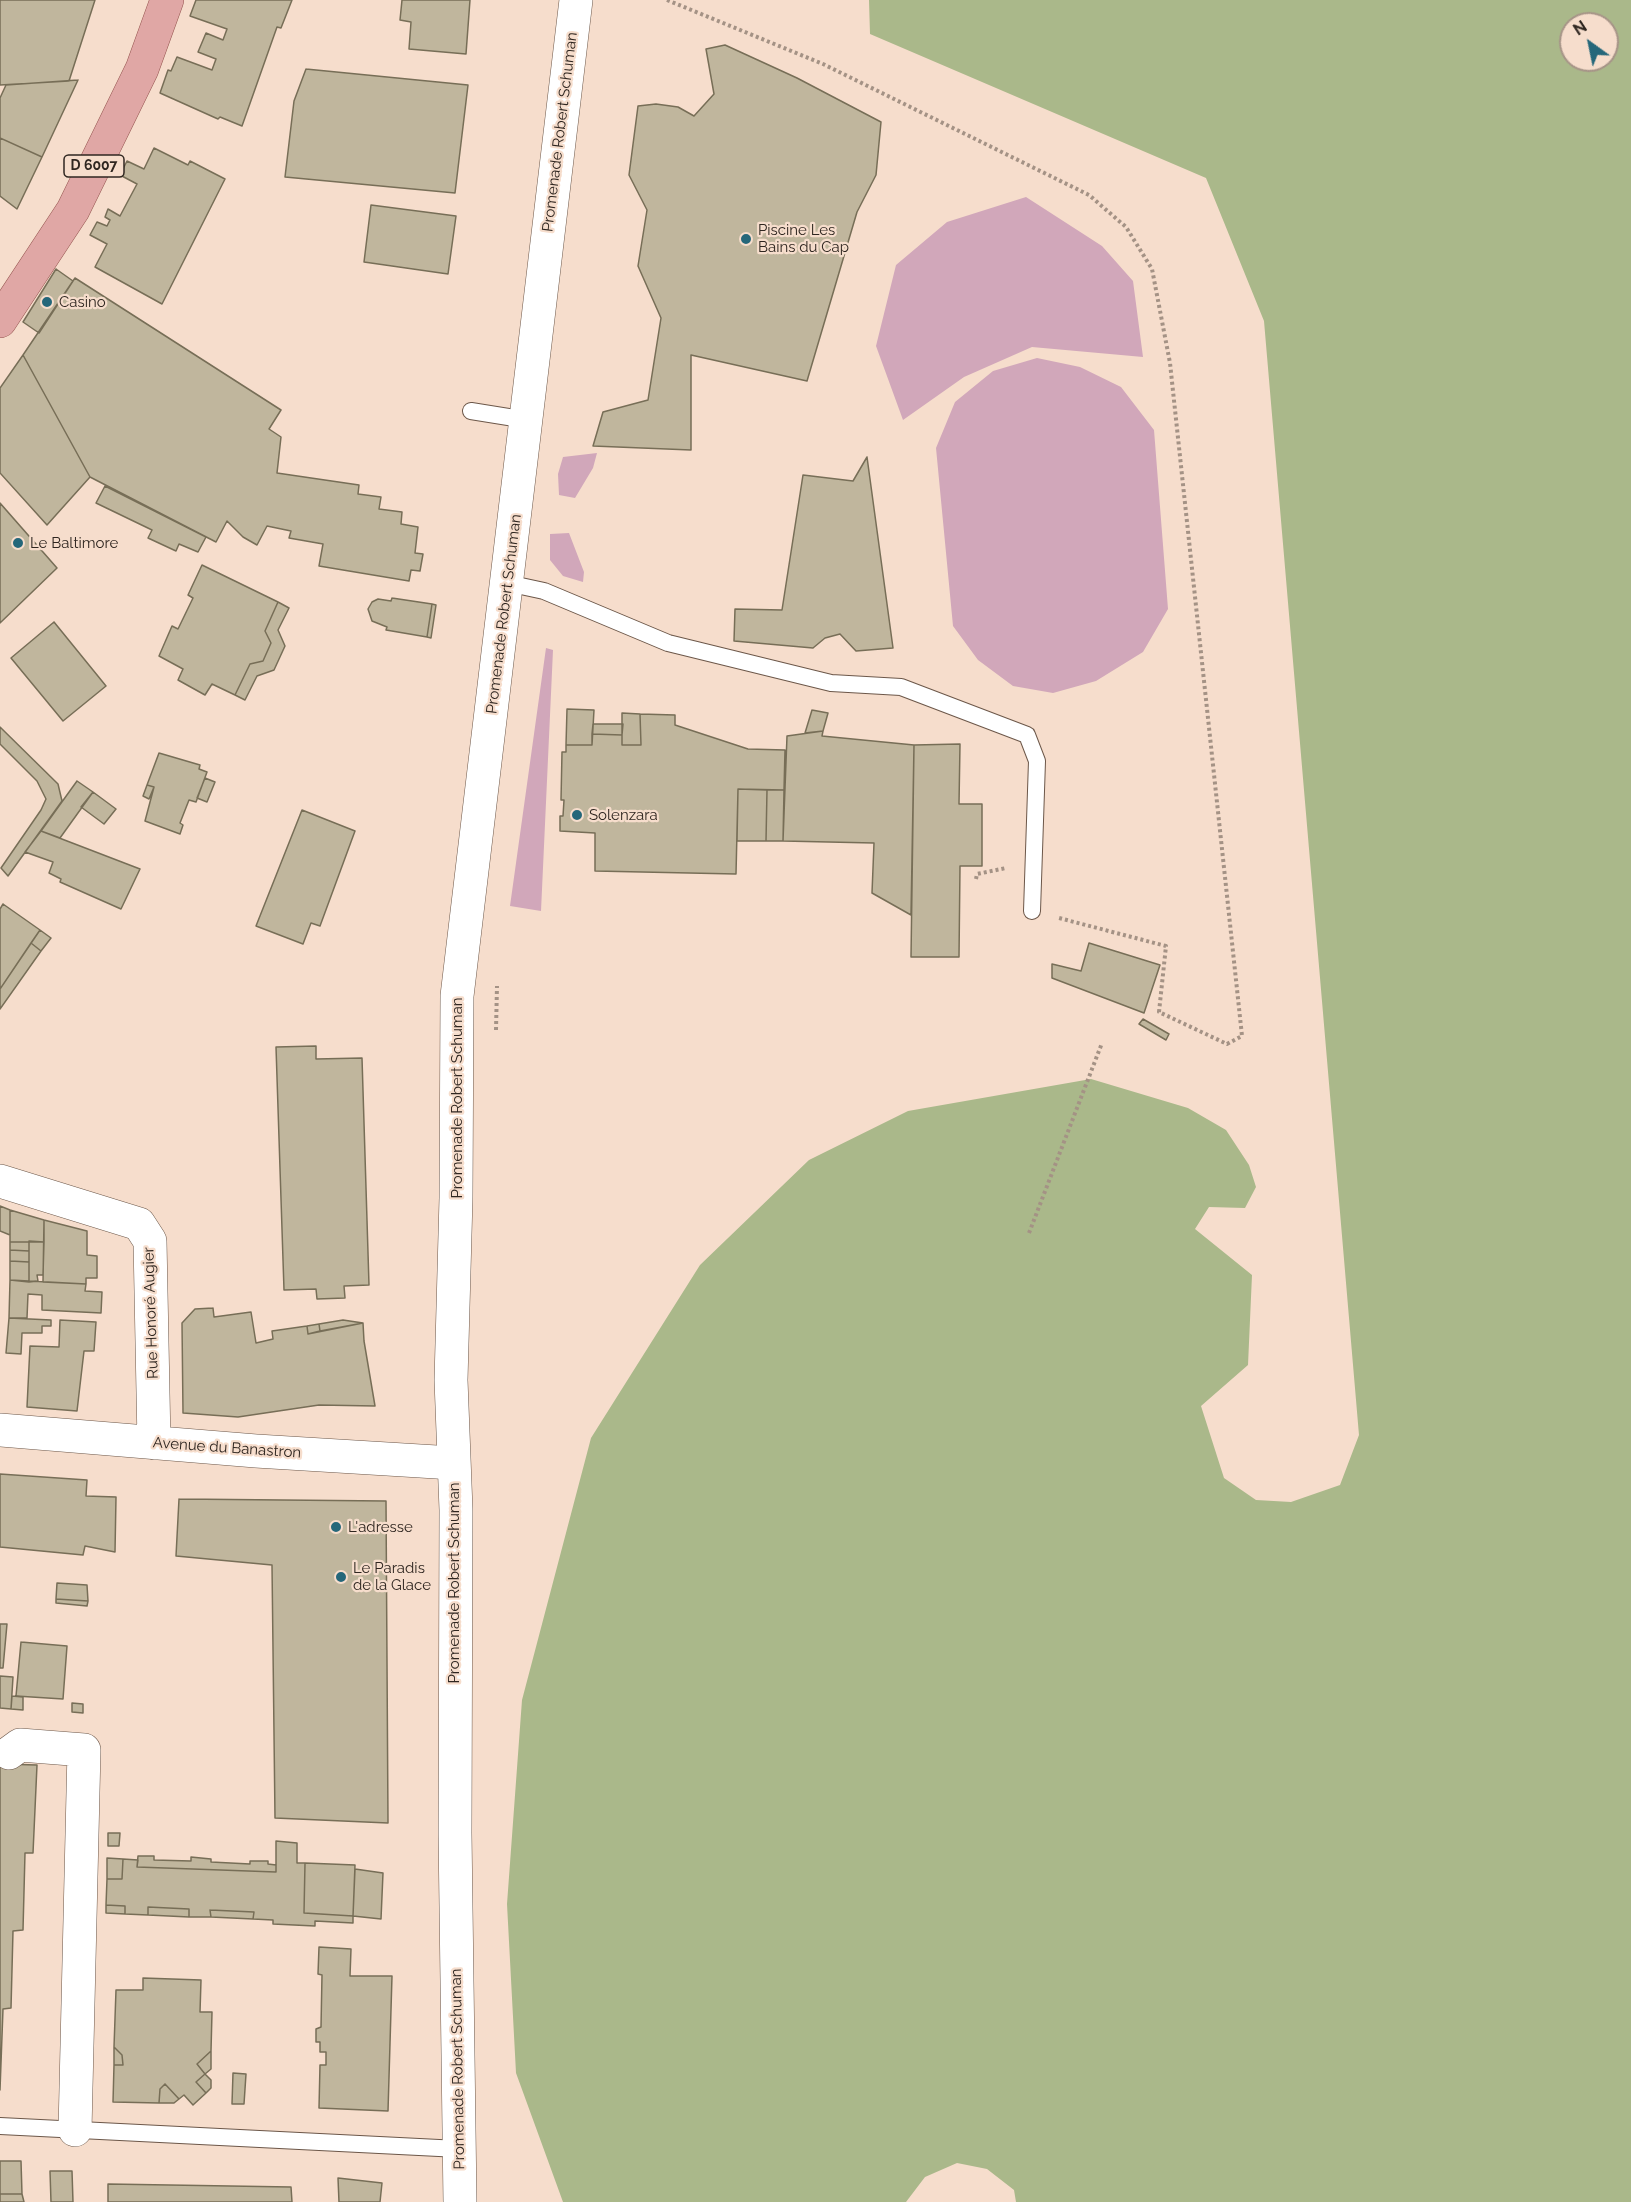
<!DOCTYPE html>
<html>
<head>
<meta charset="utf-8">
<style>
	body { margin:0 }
	#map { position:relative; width:1631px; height:2202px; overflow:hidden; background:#f6ddcc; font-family:Raleway,sans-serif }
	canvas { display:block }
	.north { position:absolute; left:1559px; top:12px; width:60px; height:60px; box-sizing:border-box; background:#f6ddcc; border:2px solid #a69487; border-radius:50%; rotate:327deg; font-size:16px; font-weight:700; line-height:24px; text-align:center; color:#2f2620 }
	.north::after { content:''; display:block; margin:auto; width:21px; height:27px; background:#25677a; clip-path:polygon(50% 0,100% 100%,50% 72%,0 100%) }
</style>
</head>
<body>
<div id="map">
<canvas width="1631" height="2202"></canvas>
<div class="north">N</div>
</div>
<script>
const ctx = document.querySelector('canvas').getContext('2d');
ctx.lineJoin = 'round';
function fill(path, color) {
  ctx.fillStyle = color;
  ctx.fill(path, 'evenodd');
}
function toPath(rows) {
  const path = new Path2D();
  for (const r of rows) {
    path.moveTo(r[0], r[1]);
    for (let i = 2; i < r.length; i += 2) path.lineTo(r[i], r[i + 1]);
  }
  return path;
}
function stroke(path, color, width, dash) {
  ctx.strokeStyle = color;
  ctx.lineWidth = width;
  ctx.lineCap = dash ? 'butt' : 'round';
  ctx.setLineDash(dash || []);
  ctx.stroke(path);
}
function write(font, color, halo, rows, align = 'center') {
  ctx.font = font + ' Raleway,sans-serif';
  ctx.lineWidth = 4.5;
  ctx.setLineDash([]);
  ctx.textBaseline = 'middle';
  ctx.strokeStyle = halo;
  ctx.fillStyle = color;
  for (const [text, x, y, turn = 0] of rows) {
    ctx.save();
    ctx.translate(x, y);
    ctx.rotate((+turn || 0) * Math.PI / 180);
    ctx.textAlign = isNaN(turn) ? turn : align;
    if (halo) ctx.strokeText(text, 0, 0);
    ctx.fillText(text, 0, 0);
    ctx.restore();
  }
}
fill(toPath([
	[1026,197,1102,246,1133,281,1143,357,1032,347,964,377,903,420,876,346,896,265,947,222],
	[1037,358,1080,367,1121,387,1154,430,1168,609,1143,652,1096,681,1053,693,1013,686,978,660,953,626,936,448,955,402,993,371],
	[597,453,593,468,575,498,559,495,558,474,563,457],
	[569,533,584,572,583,582,563,576,550,560,550,534],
	[546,648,553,650,541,911,510,906]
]), '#d1a7ba');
fill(toPath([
	[869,0,1631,0,1631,2202,1016,2202,1014,2190,987,2169,957,2163,925,2177,906,2202,563,2202,516,2073,507,1904,522,1700,591,1438,700,1265,809,1160,908,1111,1091,1079,1188,1108,1226,1130,1249,1165,1256,1187,1245,1208,1209,1207,1195,1229,1252,1275,1248,1365,1201,1406,1224,1478,1256,1500,1291,1502,1340,1485,1359,1435,1264,321,1206,178,870,34],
	[1571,24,1607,24,1607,60,1571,60]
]), '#aab88a');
const building = toPath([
	[0,0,95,0,69,81,0,85,0,0],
	[196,0,292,0,281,28,277,27,242,126,220,117,218,119,160,93,168,70,171,71,177,57,212,70,216,59,198,52,206,33,223,40,227,29,190,16,196,0],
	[402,0,470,0,466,54,409,49,411,22,400,20,402,0],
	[725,45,797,78,881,122,876,175,857,212,807,381,691,355,691,450,593,446,603,412,648,400,661,318,638,266,647,210,629,175,638,106,656,104,678,107,694,116,714,94,706,49,725,45],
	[306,69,468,85,455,193,285,177,294,101,306,69],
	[78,80,42,157,0,138,0,98,6,85,78,80],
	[0,138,42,157,17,209,0,196,0,138],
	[154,148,188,165,190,161,225,179,162,304,95,267,107,244,90,235,97,222,107,226,110,220,105,217,108,209,120,216,137,184,120,175,127,161,144,169,154,148],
	[371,205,456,216,448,274,364,262,371,205],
	[56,269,73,281,39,333,23,322,56,269],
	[75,278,281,410,269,429,281,437,277,473,359,485,358,494,381,497,379,509,402,512,401,524,418,527,415,553,423,554,420,571,411,570,409,581,319,566,323,544,289,538,291,531,267,526,257,545,243,537,227,521,216,542,90,477,23,355,75,278],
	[23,355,90,477,47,525,0,473,0,388,23,355],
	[867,457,893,648,856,651,840,634,825,638,813,648,734,641,735,609,782,610,803,475,853,481,867,457],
	[105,486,206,537,198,552,179,544,176,551,148,538,152,530,96,503,105,486],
	[0,503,57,568,0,623,0,503],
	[202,565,278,602,265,631,271,643,263,661,250,664,235,695,212,684,205,695,178,680,183,669,159,656,172,626,178,629,193,598,188,595,202,565],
	[392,598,432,604,427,637,386,630,387,627,372,621,368,609,372,602,378,599,391,601,392,598],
	[278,602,289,608,278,630,285,646,274,670,257,676,245,700,235,695,250,664,263,661,271,643,265,631,278,602],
	[432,604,436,605,431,638,427,637,432,604],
	[54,622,106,686,63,721,11,658,54,622],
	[567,709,594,710,592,745,566,745,567,709],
	[812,710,828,713,823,731,805,733,812,710],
	[622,713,640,714,641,745,622,745,622,713],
	[640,714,675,715,675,725,748,749,785,750,784,790,738,789,736,874,595,871,595,833,560,831,560,816,563,816,564,800,561,800,562,752,566,752,566,745,592,745,592,734,622,735,622,745,641,745,640,714],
	[593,724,623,724,622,735,592,734,593,724],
	[0,727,58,784,62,801,8,876,1,868,41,810,46,799,37,781,0,744,0,727],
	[823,731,822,736,914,745,911,915,872,893,874,843,783,841,787,736,823,731],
	[960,744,959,804,982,804,982,866,960,866,959,957,911,957,914,745,960,744],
	[159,753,200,765,199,769,207,772,196,802,189,800,180,823,183,825,180,834,145,821,154,787,147,785,159,753],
	[205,778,215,782,207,802,197,798,205,778],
	[77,781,93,792,60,838,41,831,77,781],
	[147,785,154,787,149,799,143,796,147,785],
	[738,789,767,790,766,841,737,841,738,789],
	[767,790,784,790,783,841,766,841,767,790],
	[93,792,116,809,104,824,81,807,93,792],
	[302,810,355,831,320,926,311,923,303,944,256,926,302,810],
	[41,831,140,869,121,909,60,882,61,879,49,873,53,862,25,852,41,831],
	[3,904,40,930,0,989,0,909,3,904],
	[40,930,51,938,41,951,31,943,40,930],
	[31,943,41,951,0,1009,0,989,31,943],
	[1089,943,1160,965,1144,1013,1052,978,1052,964,1081,971,1089,943],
	[1143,1019,1169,1034,1166,1040,1139,1024,1143,1019],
	[316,1046,316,1059,362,1058,369,1285,344,1286,345,1298,317,1299,316,1289,284,1290,276,1047,316,1046],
	[0,1206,10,1210,10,1235,0,1231,0,1206],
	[10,1210,44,1220,44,1242,10,1242,10,1210],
	[44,1220,87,1231,87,1255,97,1256,97,1278,86,1278,86,1284,43,1282,44,1220],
	[29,1241,44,1242,43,1275,37,1275,38,1281,29,1282,29,1241],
	[10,1242,29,1242,29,1251,10,1250,10,1242],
	[10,1250,29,1251,29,1262,10,1261,10,1250],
	[10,1261,29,1262,29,1282,10,1280,10,1261],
	[10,1280,86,1284,85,1291,102,1292,101,1313,42,1310,42,1295,28,1294,27,1318,9,1318,10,1280],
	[213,1308,214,1317,251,1312,256,1343,273,1339,272,1331,307,1326,308,1334,363,1323,364,1341,375,1406,319,1405,238,1417,183,1413,182,1323,195,1309,213,1308],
	[9,1318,51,1320,51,1326,42,1326,42,1333,22,1333,21,1354,6,1353,9,1318],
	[60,1320,96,1322,94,1351,84,1351,77,1411,27,1407,30,1346,59,1347,60,1320],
	[343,1320,363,1323,320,1331,319,1324,343,1320],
	[319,1324,320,1331,308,1334,307,1326,319,1324],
	[0,1474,87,1480,86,1496,116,1497,115,1552,85,1546,83,1555,0,1547,0,1474],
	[179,1499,386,1501,388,1823,275,1818,272,1565,176,1556,179,1499],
	[57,1583,87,1585,88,1601,56,1599,57,1583],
	[56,1599,88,1601,87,1606,56,1603,56,1599],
	[0,1624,7,1624,3,1668,0,1668,0,1624],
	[21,1642,67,1646,63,1699,16,1696,21,1642],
	[0,1676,13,1677,11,1709,0,1708,0,1676],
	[12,1696,23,1697,23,1710,11,1709,12,1696],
	[72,1703,83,1704,83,1713,72,1712,72,1703],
	[0,1764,37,1765,33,1853,25,1853,23,1930,13,1931,11,2008,3,2009,0,2090,0,1764],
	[108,1833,120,1833,119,1846,108,1846,108,1833],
	[276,1841,297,1843,297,1863,305,1863,304,1913,353,1916,353,1923,315,1921,315,1926,273,1924,273,1920,253,1919,254,1912,210,1910,211,1917,189,1917,189,1909,148,1907,148,1915,125,1914,125,1906,106,1905,107,1879,122,1879,123,1859,138,1860,137,1867,276,1872,276,1841],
	[138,1856,154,1856,154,1860,191,1861,191,1857,211,1859,211,1862,250,1864,250,1861,268,1861,268,1864,276,1865,276,1872,137,1867,138,1856],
	[107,1858,123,1859,122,1879,107,1879,107,1858],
	[305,1863,355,1865,353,1916,304,1913,305,1863],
	[355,1869,383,1873,381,1919,353,1916,355,1869],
	[106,1905,125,1906,125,1914,106,1913,106,1905],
	[148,1907,189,1909,189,1917,148,1915,148,1907],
	[210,1910,254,1912,253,1919,211,1917,210,1910],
	[319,1947,351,1949,350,1976,392,1976,388,2111,319,2108,320,2065,326,2065,326,2052,320,2052,320,2042,316,2042,316,2029,321,2027,322,1975,318,1974,319,1947],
	[143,1978,201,1980,200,2012,212,2012,211,2051,197,2064,205,2074,196,2082,206,2093,193,2105,184,2095,179,2099,165,2084,160,2089,159,2103,113,2102,114,2065,123,2065,122,2055,114,2047,116,1990,143,1990,143,1978],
	[114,2047,122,2055,123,2065,114,2065,114,2047],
	[211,2051,211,2069,205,2074,197,2064,211,2051],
	[233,2073,246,2074,244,2104,232,2104,233,2073],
	[205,2074,211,2080,211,2088,206,2093,196,2082,205,2074],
	[165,2084,179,2099,174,2103,159,2103,160,2089,165,2084],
	[0,2161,21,2161,22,2194,0,2194,0,2161],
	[50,2171,72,2171,73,2202,51,2202,50,2171],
	[338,2178,382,2183,380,2202,339,2202,338,2178],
	[108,2184,291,2187,292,2202,108,2202,108,2184],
	[0,2194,22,2194,24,2202,0,2202,0,2194]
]);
fill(building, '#c0b69d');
stroke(building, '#776e57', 1.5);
const service = toPath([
	[471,411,527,420],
	[507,583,544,591,668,643,831,683,901,687,1027,735,1037,761,1032,911],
	[0,2126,459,2149]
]);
const minor = toPath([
	[0,1181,139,1224,150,1241,154,1443],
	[0,1430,256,1451,453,1463],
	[9,1753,20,1745,84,1750,75,2130]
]);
const secondary = toPath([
	[460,2202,455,1833,456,1510,451,1380,456,1198,457,996,576,0]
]);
const primary = toPath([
	[0,321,73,210,142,69,167,0]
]);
stroke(service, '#6c5749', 18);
stroke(minor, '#6c5749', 34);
stroke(secondary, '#6c5749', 34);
stroke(primary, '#94544f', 34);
stroke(toPath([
	[667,0,823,64,1089,195,1126,227,1152,269,1170,363,1242,1036,1227,1044,1159,1012,1166,946,1059,918],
	[976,879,977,874,1006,868],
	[496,1030,497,986],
	[1029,1233,1102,1043]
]), '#a49285', 4, [3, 3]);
stroke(service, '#fff', 16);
stroke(minor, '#fff', 33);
stroke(secondary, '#fff', 33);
stroke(primary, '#e0a7a5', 33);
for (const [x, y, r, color] of [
	[746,239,6,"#25677a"],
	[47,302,6,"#25677a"],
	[18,543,6,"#25677a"],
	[577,815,6,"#25677a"],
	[336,1527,6,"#25677a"],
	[341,1577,6,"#25677a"]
]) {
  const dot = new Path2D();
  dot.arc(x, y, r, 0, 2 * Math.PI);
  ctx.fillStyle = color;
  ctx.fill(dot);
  stroke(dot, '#f6ddcc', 2);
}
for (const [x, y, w] of [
	[94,166,60]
]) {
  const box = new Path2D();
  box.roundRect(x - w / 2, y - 11, w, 22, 4.5);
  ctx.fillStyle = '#f6ddcc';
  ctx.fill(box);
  stroke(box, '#2f2620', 1.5);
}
write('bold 14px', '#2f2620', null, [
	["D 6007",94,166]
]);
write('15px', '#2f2620', '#f6ddcc', [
	["Promenade Robert Schuman",560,132,-83],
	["Promenade Robert Schuman",504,614,-83],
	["Promenade Robert Schuman",457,1098,-90],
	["Rue Honoré Augier",151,1313,-92],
	["Avenue du Banastron",227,1448,4],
	["Promenade Robert Schuman",454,1583,-90],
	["Promenade Robert Schuman",458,2069,-91]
]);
write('15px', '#2f2620', '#f6ddcc', [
	["Piscine Les",758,230],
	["Bains du Cap",758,247],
	["Casino",59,302],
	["Le Baltimore",30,543],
	["Solenzara",589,815],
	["L'adresse",348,1527],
	["Le Paradis",353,1568],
	["de la Glace",353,1585]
], 'left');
</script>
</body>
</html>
